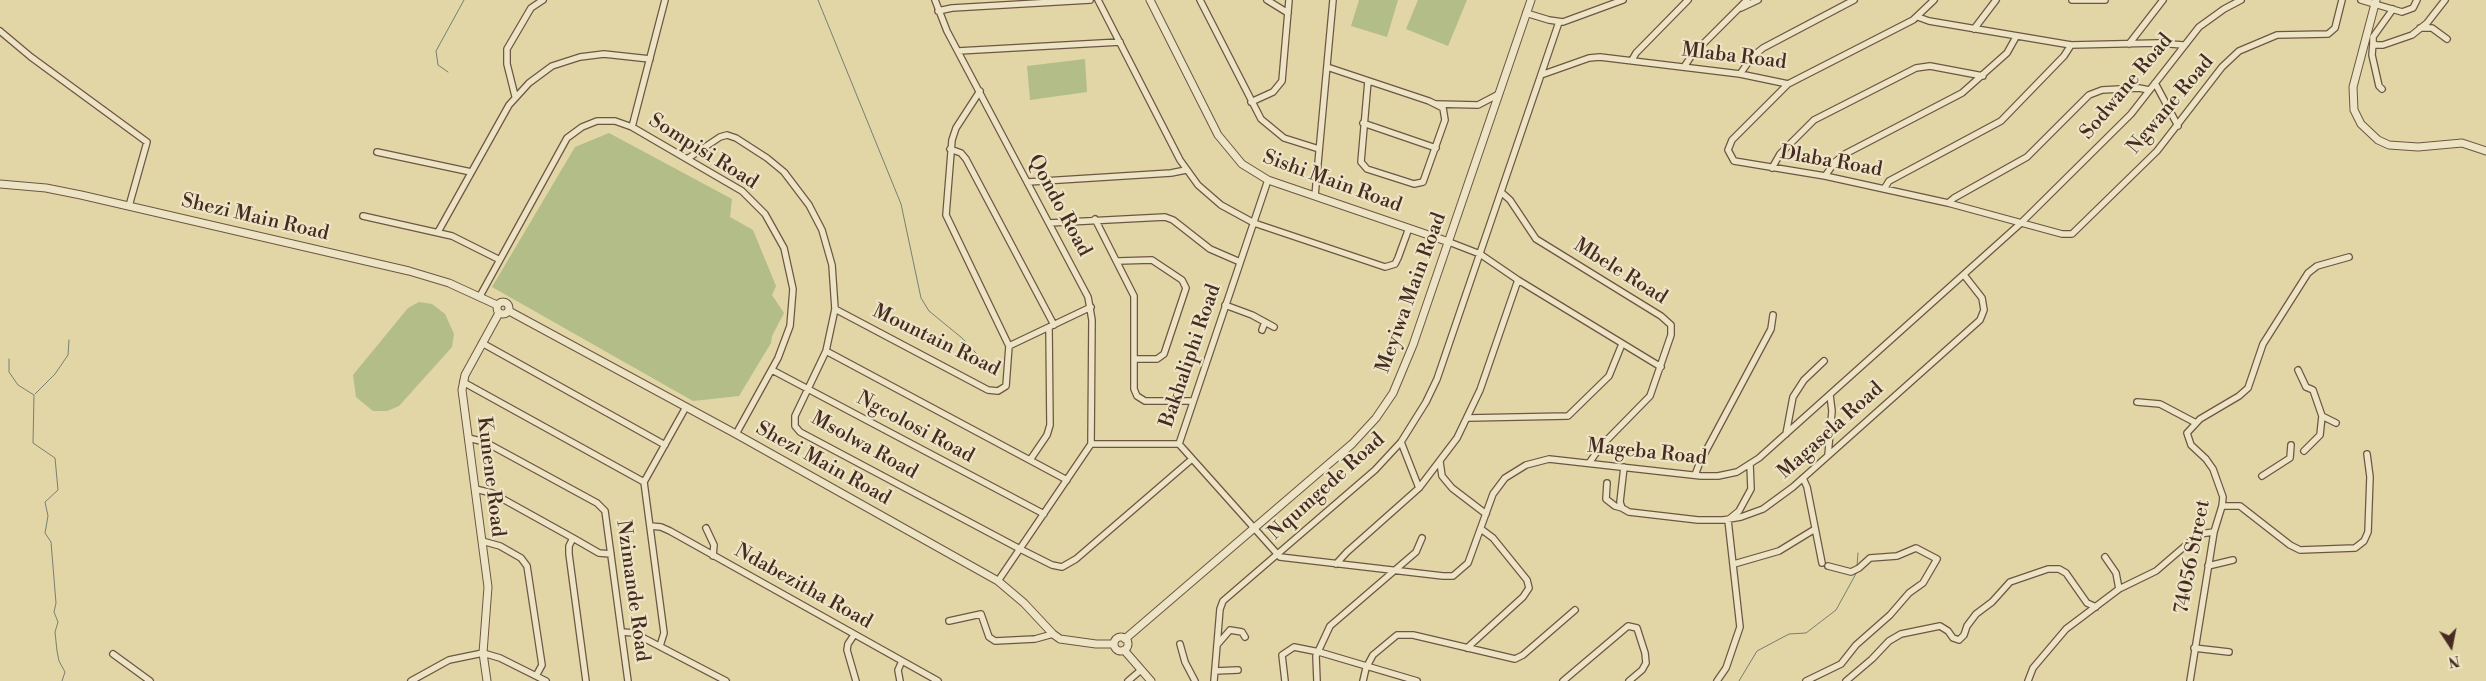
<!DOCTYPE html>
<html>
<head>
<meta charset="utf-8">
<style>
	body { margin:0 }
	#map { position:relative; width:2486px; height:681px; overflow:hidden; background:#e2d5a6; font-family:"Libre Bodoni",serif }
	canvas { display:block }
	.north { position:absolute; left:2426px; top:621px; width:50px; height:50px; -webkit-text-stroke:4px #ece4c5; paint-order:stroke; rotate:169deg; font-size:14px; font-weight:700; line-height:20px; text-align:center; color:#462b22 }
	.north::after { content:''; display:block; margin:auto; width:18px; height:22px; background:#462b22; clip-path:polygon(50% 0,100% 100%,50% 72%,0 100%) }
</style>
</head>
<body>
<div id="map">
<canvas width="2486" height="681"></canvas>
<div class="north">N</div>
</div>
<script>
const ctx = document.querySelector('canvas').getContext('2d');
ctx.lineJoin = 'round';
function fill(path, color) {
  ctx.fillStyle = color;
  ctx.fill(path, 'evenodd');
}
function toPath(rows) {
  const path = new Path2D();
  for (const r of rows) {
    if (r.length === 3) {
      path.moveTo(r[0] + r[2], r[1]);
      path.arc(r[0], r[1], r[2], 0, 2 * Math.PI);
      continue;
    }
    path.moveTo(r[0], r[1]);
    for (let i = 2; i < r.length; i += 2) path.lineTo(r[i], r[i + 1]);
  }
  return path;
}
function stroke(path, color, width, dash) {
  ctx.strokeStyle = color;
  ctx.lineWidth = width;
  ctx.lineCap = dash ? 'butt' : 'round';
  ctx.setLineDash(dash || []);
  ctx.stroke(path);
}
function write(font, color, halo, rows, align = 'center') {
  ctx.font = font + ' "Libre Bodoni",serif';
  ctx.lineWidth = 4.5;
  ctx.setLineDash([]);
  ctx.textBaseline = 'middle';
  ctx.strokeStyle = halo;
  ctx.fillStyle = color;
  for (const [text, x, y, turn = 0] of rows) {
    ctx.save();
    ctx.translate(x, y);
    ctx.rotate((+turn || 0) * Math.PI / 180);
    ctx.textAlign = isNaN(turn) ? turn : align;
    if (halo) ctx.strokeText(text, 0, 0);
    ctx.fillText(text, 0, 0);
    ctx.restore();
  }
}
fill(toPath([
	[1359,0,1398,0,1387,37,1351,26],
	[1418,0,1467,0,1448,46,1406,29],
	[1085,59,1087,92,1030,100,1027,66],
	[609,133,732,199,730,217,753,230,776,286,772,295,784,313,772,336,771,343,739,396,693,401,492,287,575,147],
	[419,302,432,304,445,314,454,334,452,347,399,406,387,411,373,411,356,397,353,375,408,308]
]), '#b2bd88');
stroke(toPath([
	[818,0,901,204,921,298,929,311,962,338,987,365],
	[448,72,438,65,436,51,464,0],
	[9,359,9,372,18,385,34,395,33,443,55,458,58,490,45,502,48,516,45,533,51,542,56,603,54,612,58,622,55,632,57,651,59,661,65,672,62,681],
	[35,394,55,374,68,355,69,340],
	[1857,566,1858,553],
	[1739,681,1757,651,1789,634,1806,633,1836,610,1858,570]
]), '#758074', 1);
const minor = toPath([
	[935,0,947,31,1088,297,1092,320,1091,444],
	[1098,0,1180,160,1198,185,1221,205,1254,223,1385,267,1395,264,1398,258,1409,228],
	[1200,0,1261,119,1284,138,1319,149],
	[1267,0,1288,13],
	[2072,0,2105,0],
	[2361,0,2402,12,2413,8,2417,0],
	[1741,8,1758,0],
	[2393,9,2373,37,2373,43,2376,45,2383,45,2412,35,2427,23,2445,0],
	[938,11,952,8,1090,0],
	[1526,13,1549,20,1563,22,1623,0],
	[1918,17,1929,21,2071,45,2158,43,2183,45],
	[2420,28,2432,28,2447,39],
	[1974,29,1996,0],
	[0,31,31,57,147,142,129,206],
	[2373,43,2372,55,2379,86,2382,89],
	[2129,44,2163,0],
	[958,51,1120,42],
	[1632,60,1636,53,1688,0],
	[1327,67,1429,101,1443,108,1445,120,1423,182,1414,184,1367,169,1361,162,1368,81],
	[1684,67,1692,55,1747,0],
	[1740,74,1752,57,1763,48,1854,0],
	[1541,75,1589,58,1600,57,1740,74,1788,84,1913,20,1934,0],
	[2155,83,2178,126],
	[1788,84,1732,140,1728,150,1734,161,1825,176,1948,203,2062,234,2072,234,2157,151,2222,67,2239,51,2277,35,2328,34,2335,28,2342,0],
	[515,96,507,64,507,49,531,8,543,0],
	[1251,102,1273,92,1282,81,1289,0],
	[1436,104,1478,105,1499,94],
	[1363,123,1436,148],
	[632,127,665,0],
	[950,149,961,153,966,159,1054,325],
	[377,152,471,172],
	[687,159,720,137,727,135,736,138,767,158,784,172,809,205,822,230,832,265,835,309,826,351,795,416,795,426,800,432,1020,549,1052,565,1062,567,1076,559,1192,459],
	[1772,168,1780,154,1814,120,1916,68,1930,66,1983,76],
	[1825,176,1835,162,1845,154,1962,93,2007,53,2016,37],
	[1028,182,1171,173,1186,170],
	[1884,189,1889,181,2001,121,2064,56,2071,45],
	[1501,192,1510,200,1536,239,1661,316,1671,325,1671,335,1650,396,1602,445,1589,463],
	[1315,196,1333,0],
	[1948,203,1954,198,2027,157,2089,95,2102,90,2139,88,2149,90],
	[363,216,452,236,498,259],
	[1095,219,1134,296,1134,389,1137,396,1145,401,1193,401],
	[1049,223,1165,217,1173,220,1210,249,1240,262],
	[438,232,509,105,529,83,552,66,580,57,604,54,650,59],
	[1449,242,1480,254,1518,280,1661,367],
	[1118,261,1152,260,1182,280,1186,288,1164,354,1157,359,1134,359],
	[480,296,567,138,582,127,597,121,615,121,632,127,742,191,765,214,784,248,793,289,790,326,778,358,736,434],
	[1225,305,1252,315,1274,327],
	[835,309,988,390,998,391,1006,386,1009,346,946,215,952,140,956,128,980,91],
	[1262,330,1265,322],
	[482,343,665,445],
	[1009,346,1091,307],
	[826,351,1067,480],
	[772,370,1044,514],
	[2298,370,2306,387,2313,390,2322,416,2336,423],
	[463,382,644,482],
	[2137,402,2160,404,2196,423],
	[1468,418,1568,416,1609,376,1622,344],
	[1786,434,1793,397,1804,380,1824,361],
	[468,438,485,442,597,503,605,511,628,681],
	[1401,442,1419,488],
	[1179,444,1280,557,1443,576,1453,576,1468,563,1493,494,1505,478,1526,465,1549,459,1701,476,1718,476,1737,472,1759,458,2021,223,2131,114,2199,27,2224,9,2241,0],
	[2304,451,2320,435,2322,416],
	[1828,455,1832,411,1830,395],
	[1030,460,1047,435,1050,425,1049,328],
	[1440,462,1442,476,1452,488,1486,514],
	[1624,467,1620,502,1622,508,1629,512,1698,520,1723,520,1741,517,1763,509,1793,487,1980,320,1984,310,1982,298,1964,275],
	[1695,475,1700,462,1771,329,1773,315],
	[2262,476,2290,458,2291,445],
	[1803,478,1807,487,1822,563],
	[1607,483,1606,499,1615,506,1622,508],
	[475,489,492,493,573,538,569,546,569,554,586,681],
	[2222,506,2240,506,2290,545,2300,550,2355,548,2364,541,2368,532,2370,477,2367,454],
	[650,526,661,527,670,531,938,681],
	[706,528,714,545,713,556],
	[573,538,599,553,611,554],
	[482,541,500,546,521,558,527,566,542,665,536,676],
	[2105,557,2116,573,2119,589],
	[1336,564,1347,552,1419,488,1457,438,1480,390,1518,280],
	[1734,564,1779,551,1815,529],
	[2208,566,2233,560],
	[998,581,1091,444,1179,444,1268,180],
	[949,621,981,614,989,637,995,641,1035,639,1053,634],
	[622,632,634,633,726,681],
	[854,635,848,644,847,650,856,681],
	[1180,644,1185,662,1195,681],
	[1217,645,1230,630,1242,632,1245,637],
	[660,646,664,633,644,482,686,407],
	[1467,648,1523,597,1529,588,1527,580,1493,538,1481,529],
	[2194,648,2229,652],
	[113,654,150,681],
	[1215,671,1238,670],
	[411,681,449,660,483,653,500,658,546,681],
	[900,681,898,670,902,661],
	[1128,681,1141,670],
	[1214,681,1220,609,1223,601,1375,470,1401,442,1426,402,1437,379,1559,22],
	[1285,681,1282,655,1294,647,1319,652,1417,681],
	[1317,681,1316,656,1330,626,1416,552,1422,538],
	[1363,681,1366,668,1373,655,1397,635,1413,635,1515,659,1523,655,1575,610],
	[1563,681,1628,626,1637,628,1645,653,1646,663,1642,670,1629,681],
	[1717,681,1726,668,1740,627,1728,520,1739,511,1751,489,1750,464],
	[1806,681,1841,664,1856,645,1890,615,1909,593,1923,583,1937,559,1916,548,1897,556,1870,558,1859,568,1851,572,1828,566],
	[1846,681,1872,659,1889,641,1901,634,1940,626,1948,631,1953,638,1959,640,1964,635,1967,626,1976,614,1992,602,2010,582,2048,569,2059,569,2066,573,2087,603,2096,607],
	[2028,681,2033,668,2066,629,2119,589,2156,571,2199,534,2214,532],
	[2190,681,2214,532,2222,506,2223,497,2213,469,2206,459,2191,445,2187,433,2200,419,2239,396,2248,388,2263,344,2308,273,2317,266,2349,257]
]);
const tertiary = toPath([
	[1150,0,1218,135,1242,164,1268,180,1449,242],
	[2376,0,2353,87,2354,110,2361,124,2378,140,2389,145,2418,147,2462,143,2486,151],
	[0,184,46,188,81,195,409,271,449,283,497,305],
	[503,308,6],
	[509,311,736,434,998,581,1024,603,1053,634,1060,639,1096,644,1114,644],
	[1121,644,7],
	[1125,639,1352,444,1376,418,1393,393,1413,345,1531,0],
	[1124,650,1151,681],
	[487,681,483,653,488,587,462,390,465,375,499,313]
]);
stroke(minor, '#6d5643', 8);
stroke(tertiary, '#6d5643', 9);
stroke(minor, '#ece4c5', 5.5);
stroke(tertiary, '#ece4c5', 7);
write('20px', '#462b22', '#ece4c5', [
	["Mlaba Road",1734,57,7],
	["Sodwane Road",2127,87,-50],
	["Ngwane Road",2171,105,-50],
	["Sompisi Road",703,152,32],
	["Dlaba Road",1831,162,10],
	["Sishi Main Road",1332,182,20],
	["Qondo Road",1059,206,62],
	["Shezi Main Road",255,218,13],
	["Mbele Road",1620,272,32],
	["Meyiwa Main Road",1412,293,-70],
	["Mountain Road",936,341,26],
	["Bakhaliphi Road",1191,356,-71],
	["Ngcolosi Road",915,428,28],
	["Magasela Road",1831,431,-42],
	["Msolwa Road",864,446,29],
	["Mageba Road",1647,453,6],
	["Shezi Main Road",823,464,29],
	["Kunene Road",490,477,83],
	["Nqumgede Road",1327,487,-42],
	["74056 Street",2193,557,-79],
	["Ndabezitha Road",803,587,29],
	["Nzimande Road",632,591,82]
]);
</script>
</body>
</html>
